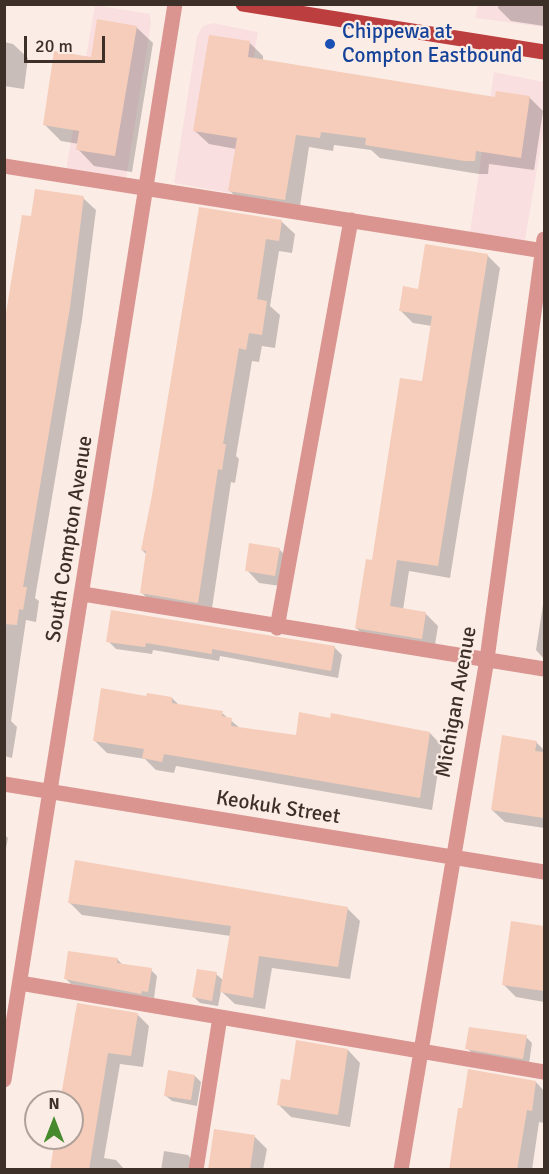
<!DOCTYPE html>
<html>
<head>
<meta charset="utf-8">
<style>
	body { margin:0 }
	#map { position:relative; width:549px; height:1174px; overflow:hidden; background:#fbede6; font-family:Signika,sans-serif }
	canvas { display:block }
	.frame { position:absolute; inset:0; border:6px solid #3d3029; pointer-events:none }
	.north { position:absolute; left:24px; top:1090px; width:60px; height:60px; box-sizing:border-box; background:#fbede6; border:2px solid #afa19a; border-radius:50%; rotate:0deg; font-size:16px; font-weight:700; line-height:24px; text-align:center; color:#3d3029 }
	.north::after { content:''; display:block; margin:auto; width:21px; height:27px; background:#468a2d; clip-path:polygon(50% 0,100% 100%,50% 72%,0 100%) }
	.scale { position:absolute; left:24px; top:36px; width:81px; height:27px; box-sizing:border-box; border:3px solid #3d3029; border-top:0; padding-left:8px; font-size:18px; line-height:21px; white-space:nowrap; color:#3d3029; -webkit-text-stroke:4px #fbede6; paint-order:stroke }
</style>
</head>
<body>
<div id="map">
<canvas width="549" height="1174"></canvas>
<div class="frame"></div>
<div class="north">N</div>
<div class="scale">20 m</div>
</div>
<script>
const ctx = document.querySelector('canvas').getContext('2d');
ctx.lineJoin = 'round';
function fill(path, color) {
  ctx.fillStyle = color;
  ctx.fill(path, 'evenodd');
}
function toPath(rows) {
  const path = new Path2D();
  for (const r of rows) {
    path.moveTo(r[0], r[1]);
    for (let i = 2; i < r.length; i += 2) path.lineTo(r[i], r[i + 1]);
  }
  return path;
}
function stroke(path, color, width, dash) {
  ctx.strokeStyle = color;
  ctx.lineWidth = width;
  ctx.lineCap = dash ? 'butt' : 'round';
  ctx.setLineDash(dash || []);
  ctx.stroke(path);
}
function write(font, color, halo, rows, align = 'center') {
  ctx.font = font + ' Signika,sans-serif';
  ctx.lineWidth = 4.5;
  ctx.setLineDash([]);
  ctx.textBaseline = 'middle';
  ctx.strokeStyle = halo;
  ctx.fillStyle = color;
  for (const [text, x, y, turn = 0] of rows) {
    ctx.save();
    ctx.translate(x, y);
    ctx.rotate((+turn || 0) * Math.PI / 180);
    ctx.textAlign = isNaN(turn) ? turn : align;
    if (halo) ctx.strokeText(text, 0, 0);
    ctx.fillText(text, 0, 0);
    ctx.restore();
  }
}
fill(toPath([
	[95,5,150,14,151,24,126,179,66,170],
	[478,5,544,5,544,27,475,18],
	[213,23,258,32,230,193,174,183,197,36,203,26],
	[494,72,544,82,544,128,525,240,470,232]
]), '#fadfe0');
fill(toPath([
	[499,4,544,4,544,26,511,21,498,8],
	[136,27,153,43,132,172,94,166,78,149,79,144,61,141,45,125,92,58],
	[4,42,13,44,28,58,24,89,4,86],
	[250,43,263,56,263,61,496,99,529,97,543,111,534,170,489,164,488,174,479,174,380,158,371,150,334,145,333,151,309,147,299,213,243,204,230,191,236,149,209,144,195,131],
	[83,198,96,210,82,320,35,598,39,601,36,622,26,620,11,721,17,727,12,758,4,756,4,336,32,218],
	[200,209,281,221,295,234,292,253,279,251,270,306,280,315,275,348,262,346,259,362,252,361,236,456,239,459,235,483,231,482,211,615,155,606,142,593,147,555,142,550,154,495],
	[487,255,500,268,450,578,409,571,403,610,425,613,438,626,434,651,369,640,356,628,423,383,432,326,413,323,400,310,419,290],
	[279,549,292,562,288,587,259,583,247,570],
	[544,598,544,659,536,650],
	[108,641,334,647,342,655,338,678,220,656,219,661,153,650,152,654,116,649],
	[147,698,172,698,179,705,222,713,241,729,297,737,430,733,442,746,432,810,176,766,174,773,156,770,145,759,107,753,94,740],
	[536,742,544,750,544,828,505,822,492,810],
	[4,834,8,838,4,859],
	[69,902,347,908,360,921,350,979,272,968,265,1009,235,1004,221,991,218,1006,200,1003,194,997,216,974,224,981,231,936,82,915],
	[512,923,544,928,544,1002,516,997,503,984],
	[117,959,123,965,151,970,157,976,154,998,147,997,147,999,71,984,65,978],
	[137,1014,149,1026,143,1067,120,1064,104,1158,116,1160,125,1170,51,1170,56,1138,72,1138,72,1102,62,1102],
	[526,1037,532,1043,529,1064,473,1054,467,1048],
	[348,1050,360,1063,350,1127,291,1117,279,1105,291,1082],
	[195,1076,201,1082,197,1106,172,1101,165,1095],
	[536,1082,544,1091,544,1123,539,1122,532,1170,451,1170],
	[255,1137,267,1149,263,1170,208,1170,211,1158],
	[164,1151,188,1155,200,1170,161,1170]
]), '#0003');
fill(toPath([
	[97,19,137,26,115,156,76,150,79,131,43,125,54,51,91,57],
	[209,35,250,41,248,57,495,97,496,91,530,96,521,158,476,151,475,161,465,161,365,145,366,138,321,132,320,138,296,135,285,200,228,191,237,138,193,131],
	[35,189,84,196,70,307,23,587,27,587,23,610,19,609,17,625,4,624,4,325,22,215,31,216],
	[199,207,282,220,279,241,266,239,257,299,267,301,262,335,249,333,246,350,239,348,223,444,226,444,222,470,218,469,198,603,140,593,146,551,141,550,152,495],
	[425,244,488,254,438,566,397,560,390,606,426,612,422,639,355,628,366,559,372,560,400,378,422,381,432,316,399,311,403,286,418,289],
	[249,543,280,548,275,576,245,571],
	[111,610,335,646,331,671,212,649,212,654,146,643,145,647,106,642],
	[101,688,146,696,147,693,172,697,172,703,223,711,222,716,232,718,231,726,296,735,299,712,330,718,331,713,430,732,420,798,164,754,162,762,142,758,144,749,93,741],
	[502,735,537,741,535,751,544,752,544,818,491,810],
	[75,860,348,907,338,967,259,956,253,998,220,992,231,926,68,903],
	[511,921,544,926,544,991,502,985],
	[68,951,118,958,117,963,152,968,148,992,142,991,141,994,64,979],
	[197,969,217,972,212,1001,192,997],
	[77,1003,138,1013,131,1056,108,1053,89,1170,50,1170,55,1138,72,1138,72,1102,60,1102],
	[469,1027,527,1035,523,1059,465,1049],
	[296,1040,348,1049,338,1115,277,1105,281,1079,290,1080],
	[468,1069,536,1081,532,1111,527,1110,517,1170,449,1170,458,1108,462,1108],
	[168,1070,195,1075,191,1100,164,1096],
	[214,1129,255,1135,250,1170,208,1170]
]), '#f5cdba');
stroke(toPath([
	[4,166,544,251],
	[83,594,544,669],
	[277,628,351,220],
	[4,784,544,872],
	[20,983,544,1072],
	[4,1080,175,4],
	[196,1170,220,1017],
	[401,1170,487,659,544,239]
]), '#db9590', 15);
stroke(toPath([
	[243,4,544,52]
]), '#bc3e3f', 15);
for (const [x, y, r, color] of [
	[330,44,6,"#1a4fb4"]
]) {
  const dot = new Path2D();
  dot.arc(x, y, r, 0, 2 * Math.PI);
  ctx.fillStyle = color;
  ctx.fill(dot);
  stroke(dot, '#fbede6', 2);
}
write('21px', '#164399', '#fbede6', [
	["Chippewa at",342,32],
	["Compton Eastbound",342,56]
], 'left');
write('21px', '#3d3029', '#fbede6', [
	["South Compton Avenue",70,539,-81],
	["Michigan Avenue",457,702,-80],
	["Keokuk Street",278,808,9]
]);
</script>
</body>
</html>
